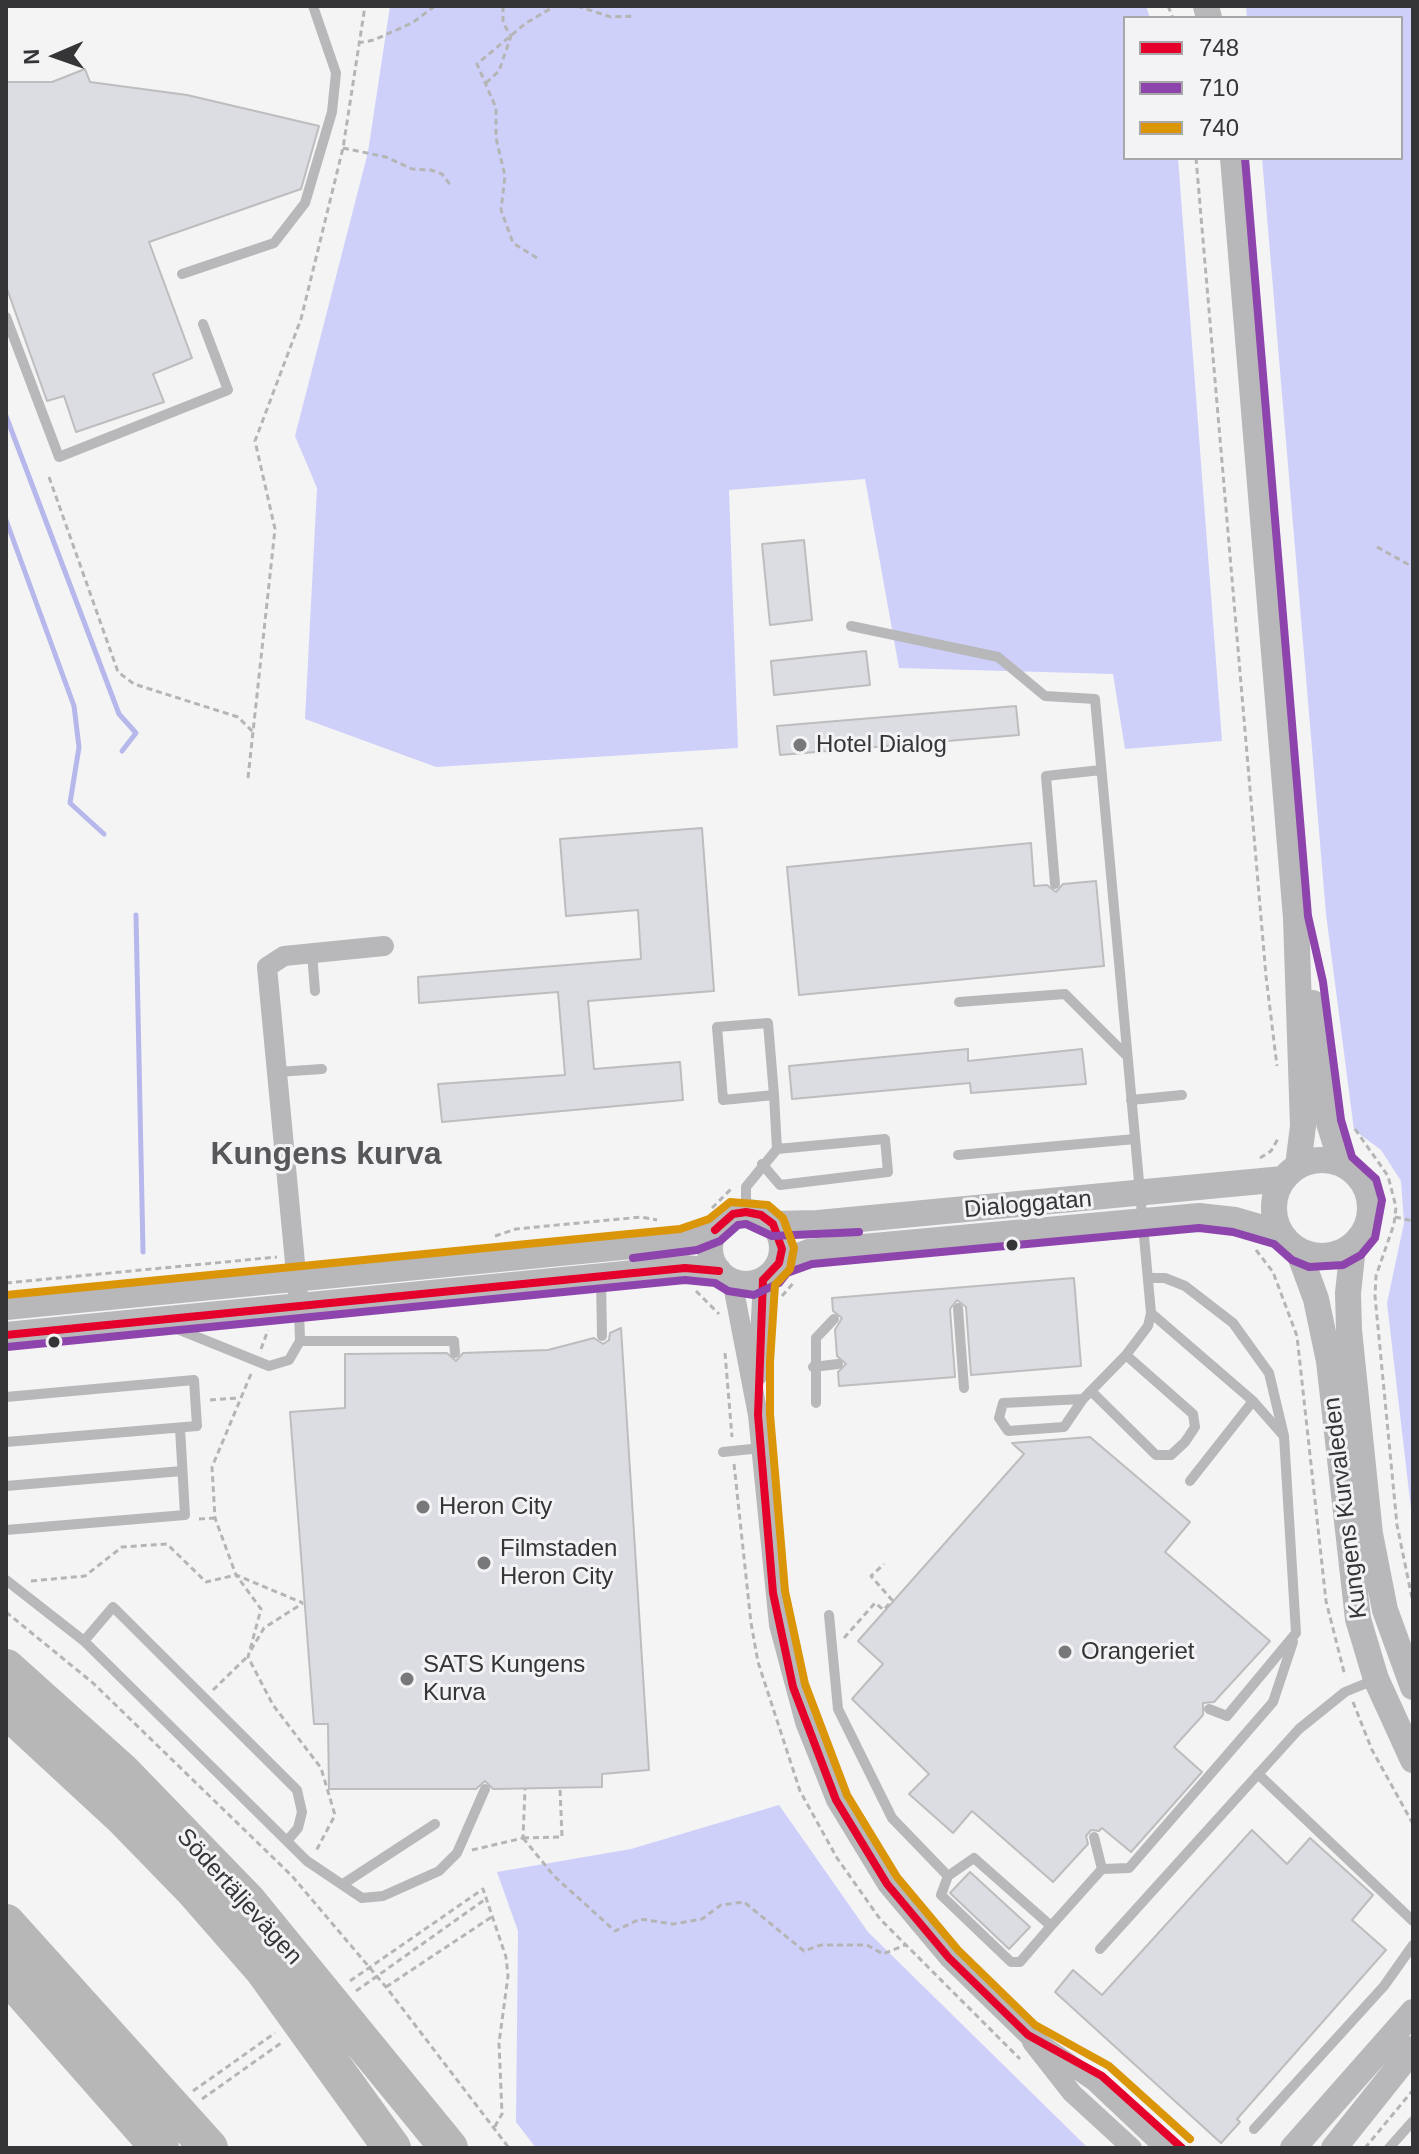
<!DOCTYPE html>
<html>
<head>
<meta charset="utf-8">
<style>
	body { margin:0 }
	#map { position:relative; width:1419px; height:2154px; overflow:hidden; background:#f4f4f5; font-family:Helvetica,sans-serif }
	canvas { display:block }
	.frame { position:absolute; inset:0; border:8px solid #353537; pointer-events:none }
	.legend { position:absolute; left:1123px; top:16px; width:280px; height:144px; box-sizing:border-box; background:#f3f3f6; border:2px solid #a7a7aa; margin:0; padding:10px 14px; list-style:none; font-size:24px; color:#353537 }
	.legend li { display:flex; align-items:center; gap:16px; height:40px }
	.legend b { width:40px; border:2px solid #a7a7aa }
	.north { position:absolute; left:16px; top:16px; width:80px; height:80px; -webkit-text-stroke:6px #f3f3f6; paint-order:stroke; rotate:268deg; font-size:22px; font-weight:700; line-height:32px; text-align:center; color:#353537 }
	.north::after { content:''; display:block; margin:auto; width:28px; height:36px; background:#353537; clip-path:polygon(50% 0,100% 100%,50% 72%,0 100%) }
</style>
</head>
<body>
<div id="map">
<canvas width="1419" height="2154"></canvas>
<div class="frame"></div>
<ul class="legend">
<li><b style="height:10px;background:#e4002b"></b>748</li>
<li><b style="height:10px;background:#8e44ad"></b>710</li>
<li><b style="height:10px;background:#da9508"></b>740</li>
</ul>
<div class="north">N</div>
</div>
<script>
const ctx = document.querySelector('canvas').getContext('2d');
ctx.lineJoin = 'round';
function fill(path, color) {
  ctx.fillStyle = color;
  ctx.fill(path, 'evenodd');
}
function toPath(rows) {
  const path = new Path2D();
  for (const r of rows) {
    if (r.length === 3) {
      path.moveTo(r[0] + r[2], r[1]);
      path.arc(r[0], r[1], r[2], 0, 2 * Math.PI);
      continue;
    }
    path.moveTo(r[0], r[1]);
    for (let i = 2; i < r.length; i += 2) path.lineTo(r[i], r[i + 1]);
  }
  return path;
}
function stroke(path, color, width, dash) {
  ctx.strokeStyle = color;
  ctx.lineWidth = width;
  ctx.lineCap = dash ? 'butt' : 'round';
  ctx.setLineDash(dash || []);
  ctx.stroke(path);
}
function write(font, color, halo, rows, align = 'center') {
  ctx.font = font + ' Helvetica,sans-serif';
  ctx.lineWidth = 6;
  ctx.setLineDash([]);
  ctx.textBaseline = 'middle';
  ctx.strokeStyle = halo;
  ctx.fillStyle = color;
  for (const [text, x, y, turn = 0] of rows) {
    ctx.save();
    ctx.translate(x, y);
    ctx.rotate((+turn || 0) * Math.PI / 180);
    ctx.textAlign = isNaN(turn) ? turn : align;
    if (halo) ctx.strokeText(text, 0, 0);
    ctx.fillText(text, 0, 0);
    ctx.restore();
  }
}
fill(toPath([
	[390,6,1146,6,1150,18,1125,18,1125,158,1178,158,1222,741,1125,749,1113,674,899,668,865,479,729,490,738,748,436,767,305,719,317,488,295,436,368,152],
	[1246,6,1413,6,1413,1526,1387,1303,1404,1223,1401,1181,1381,1150,1354,1130,1326,914,1262,158,1401,158,1401,18,1247,18],
	[779,1805,868,1932,1088,2148,536,2148,516,2122,518,1931,497,1872,631,1849]
]), '#cfd0fa');
stroke(toPath([
	[6,416,119,714,136,733,122,751],
	[6,520,74,706,79,747,70,803,104,834],
	[136,915,143,1252]
]), '#b6b7eb', 5);
const building = toPath([
	[85,69,90,82,187,95,319,126,301,189,149,242,192,358,153,374,164,402,76,432,64,396,47,401,6,286,6,82,52,82,85,69],
	[804,540,812,620,770,625,762,544,804,540],
	[866,651,870,685,774,695,771,661,866,651],
	[1016,706,1019,735,780,755,777,726,1016,706],
	[702,828,714,991,588,1001,594,1069,680,1062,683,1100,442,1122,438,1084,565,1075,558,992,419,1003,418,977,641,959,638,910,566,916,560,839,702,828],
	[1031,843,1034,886,1047,885,1056,892,1063,884,1096,881,1104,966,799,995,787,867,1031,843],
	[968,1049,968,1061,1082,1049,1086,1084,971,1093,970,1083,792,1099,789,1066,968,1049],
	[1074,1278,1081,1366,971,1375,966,1307,957,1300,950,1309,955,1377,839,1386,838,1372,846,1364,837,1356,835,1330,842,1318,833,1311,832,1298,1074,1278],
	[621,1328,649,1770,602,1774,602,1787,493,1789,485,1781,476,1789,329,1789,328,1724,314,1724,290,1412,345,1408,345,1354,447,1353,456,1361,463,1353,548,1350,594,1338,603,1344,609,1340,610,1333,621,1328],
	[1090,1437,1190,1522,1165,1552,1270,1641,1214,1702,1203,1703,1203,1715,1174,1747,1202,1772,1131,1852,1102,1828,1099,1831,1091,1830,1086,1836,1088,1844,1053,1882,972,1811,953,1833,909,1794,929,1774,852,1699,883,1664,858,1641,1024,1454,1012,1443,1090,1437],
	[1252,1830,1287,1864,1310,1838,1373,1895,1352,1920,1386,1950,1237,2119,1240,2122,1221,2143,1055,1992,1073,1970,1102,1995,1252,1830],
	[970,1872,1030,1927,1009,1949,950,1893,970,1872]
]);
fill(building, '#dcdde3');
stroke(building, '#bdbdbe', 2);
stroke(toPath([
	[503,6,503,23,511,36],
	[528,6,529,6],
	[577,6,611,17,635,16],
	[1168,6,1173,18],
	[358,43,374,40,412,23,435,6],
	[486,83,499,71,511,36],
	[343,148,386,157,412,169,431,170,442,174,452,187],
	[1196,158,1266,976,1277,1066],
	[537,258,513,243,501,210,505,176,496,138,496,108,477,64,526,23,555,6],
	[49,477,118,672,134,684,238,717,254,733],
	[1377,547,1413,567],
	[248,778,275,529,255,441,301,319,343,148,365,6],
	[1355,1129,1388,1176,1396,1207,1394,1224,1376,1276,1375,1296,1397,1525,1413,1603],
	[1260,1158,1271,1151,1279,1137],
	[712,1208,732,1188],
	[1395,1217,1413,1221],
	[495,1236,516,1229,641,1217,657,1220],
	[1256,1250,1273,1272,1297,1336,1326,1601,1345,1676],
	[6,1283,277,1257],
	[696,1291,719,1314],
	[782,1296,795,1281],
	[261,1349,268,1330],
	[725,1353,732,1437],
	[251,1374,212,1467,215,1518,236,1575,261,1609,248,1657,273,1705,321,1768,335,1815,316,1851],
	[210,1400,238,1398],
	[734,1464,751,1623,758,1662,800,1791,837,1858,880,1919,1020,2059],
	[199,1519,215,1518],
	[31,1581,85,1576,122,1547,167,1544,206,1582,236,1575,303,1603],
	[6,1612,93,1683,292,1876,386,1987,509,2148],
	[844,1638,875,1603,884,1610,892,1600,871,1576,884,1564],
	[251,1650,264,1628,303,1603],
	[213,1690,248,1656],
	[1353,1702,1372,1750,1413,1824],
	[523,1838,554,1876,615,1931,640,1919,673,1924,702,1919,721,1905,744,1902,804,1951,821,1945,867,1945,883,1954,905,1945],
	[523,1838,562,1837,560,1788],
	[472,1850,523,1838,525,1789],
	[350,1981,483,1889,506,1957,508,1976,499,2043,502,2114,494,2128],
	[386,1987,493,1916],
	[356,1991,487,1898],
	[193,2091,275,2033],
	[202,2099,281,2043],
	[1365,2148,1413,2090]
]), '#b5b5b5', 3, [6, 4]);
stroke(toPath([
	[182,274,274,243,305,203,332,112,336,73,313,6],
	[6,317,59,457,228,390,203,324],
	[851,626,998,657,1045,696,1095,699,1151,1313,1148,1326,1126,1355,1083,1399,1003,1403,999,1418,1008,1431,1064,1427,1083,1399],
	[1055,884,1046,776,1101,770],
	[312,953,315,991],
	[959,1002,1065,994,1127,1056],
	[277,1072,322,1069],
	[1131,1100,1182,1095],
	[958,1155,1135,1139],
	[762,1164,780,1185,888,1172,885,1139,777,1149],
	[746,1212,746,1187,777,1149,774,1095,768,1023,717,1027,723,1100,774,1095],
	[1148,1278,1165,1278,1185,1286,1233,1323,1269,1373,1284,1436,1296,1633,1227,1716,1209,1709],
	[601,1279,602,1336],
	[958,1308,964,1388],
	[299,1309,300,1341,454,1341,455,1353],
	[1151,1313,1253,1401,1190,1481],
	[170,1326,269,1366,289,1360,300,1341],
	[813,1367,838,1364],
	[1092,1392,1156,1455,1171,1455,1185,1442,1195,1427,1193,1414,1126,1355],
	[6,1397,194,1380,197,1426,6,1442],
	[1253,1401,1282,1434],
	[816,1403,816,1338,834,1319],
	[723,1452,761,1448],
	[6,1486,182,1471],
	[6,1530,185,1515,180,1428],
	[6,1580,84,1641,307,1861,362,1898,383,1896,439,1871,457,1853,485,1789],
	[829,1615,838,1709,892,1818,948,1876,974,1858,1051,1926,1102,1869,1094,1837],
	[84,1641,113,1607,297,1790,302,1812,298,1828,287,1841],
	[1258,1774,1413,1921],
	[1102,1869,1129,1868,1273,1702,1293,1642],
	[948,1876,941,1895,1011,1962,1020,1962,1051,1926],
	[343,1884,435,1824],
	[1100,1949,1299,1729,1345,1692,1374,1680],
	[1254,2129,1384,1986,1413,1945],
	[1389,2148,1413,2121]
]), '#b8b8ba', 10);
stroke(toPath([
	[732,1280,758,1415,779,1625,805,1722,836,1800,887,1884,949,1958,1028,2035,1094,2081,1165,2148],
	[299,1305,267,967,284,956,384,946],
	[758,1375,763,1280],
	[1032,2042,1072,2093,1132,2148]
]), '#b8b8ba', 20);
stroke(toPath([
	[1206,6,1209,18],
	[1233,158,1296,918,1303,1126,1298,1166],
	[1313,1003,1329,1123,1342,1164],
	[1322,1208,48],
	[746,1248,36],
	[773,1224,818,1223,1283,1179],
	[1353,1246,1348,1293,1349,1330,1370,1534,1385,1610,1413,1687],
	[1298,1250,1316,1299,1329,1361,1358,1619,1376,1679,1413,1760],
	[779,1263,809,1252,1199,1216,1235,1220,1280,1233],
	[6,1307,683,1241,715,1230],
	[6,1335,685,1268,719,1271],
	[1293,2148,1413,2012],
	[1334,2148,1413,2049]
]), '#b8b8ba', 26);
stroke(toPath([
	[6,1668,123,1773,248,1902,449,2148],
	[6,1709,123,1817,194,1890,263,1969,392,2148],
	[6,1923,209,2148],
	[6,1973,160,2148]
]), '#b7b7b8', 38);
stroke(toPath([
	[715,1230,733,1214,746,1212,761,1215,773,1224,782,1249,779,1263,763,1280],
	[763,1280,758,1415,773,1593,793,1687,836,1800,887,1884,949,1958,1028,2035,1102,2076,1182,2148],
	[6,1335,685,1268,719,1271]
]), '#e4002b', 8);
stroke(toPath([
	[633,1258,697,1250,720,1241,738,1225,746,1224,772,1236,859,1232],
	[7,1347,685,1280,715,1283,728,1291,754,1295,779,1283,787,1273,812,1264,1199,1228,1233,1232,1274,1244,1292,1260,1309,1267,1343,1265,1361,1255,1375,1238,1382,1200,1376,1179,1352,1157,1341,1120,1323,982,1308,916,1245,158]
]), '#8e44ad', 8);
stroke(toPath([
	[6,1295,680,1229,709,1219,730,1202,768,1205,783,1218,794,1248,790,1269,775,1285,770,1362,770,1414,785,1591,805,1684,847,1795,897,1877,958,1950,1035,2025,1109,2066,1190,2139]
]), '#da9508', 8);
for (const [x, y, r, color] of [
	[800,745,8,"#78787a"],
	[1012,1245,7,"#353537"],
	[54,1342,7,"#353537"],
	[423,1507,8,"#78787a"],
	[484,1563,8,"#78787a"],
	[1065,1652,8,"#78787a"],
	[407,1679,8,"#78787a"]
]) {
  const dot = new Path2D();
  dot.arc(x, y, r, 0, 2 * Math.PI);
  ctx.fillStyle = color;
  ctx.fill(dot);
  stroke(dot, '#f3f3f6', 3);
}
write('24px', '#353537', '#f3f3f6', [
	["Hotel Dialog",816,745],
	["Heron City",439,1507],
	["Filmstaden",500,1549],
	["Heron City",500,1577],
	["Orangeriet",1081,1652],
	["SATS Kungens",423,1665],
	["Kurva",423,1693]
], 'left');
write('24px', '#353537', '#f3f3f6', [
	["Dialoggatan",1028,1205,-5],
	["Kungens Kurvaleden",1346,1508,-97],
	["Södertäljevägen",239,1897,48]
]);
write('bold 32px', '#57575a', '#f3f3f6', [
	["Kungens kurva",326,1155]
]);
</script>
</body>
</html>
